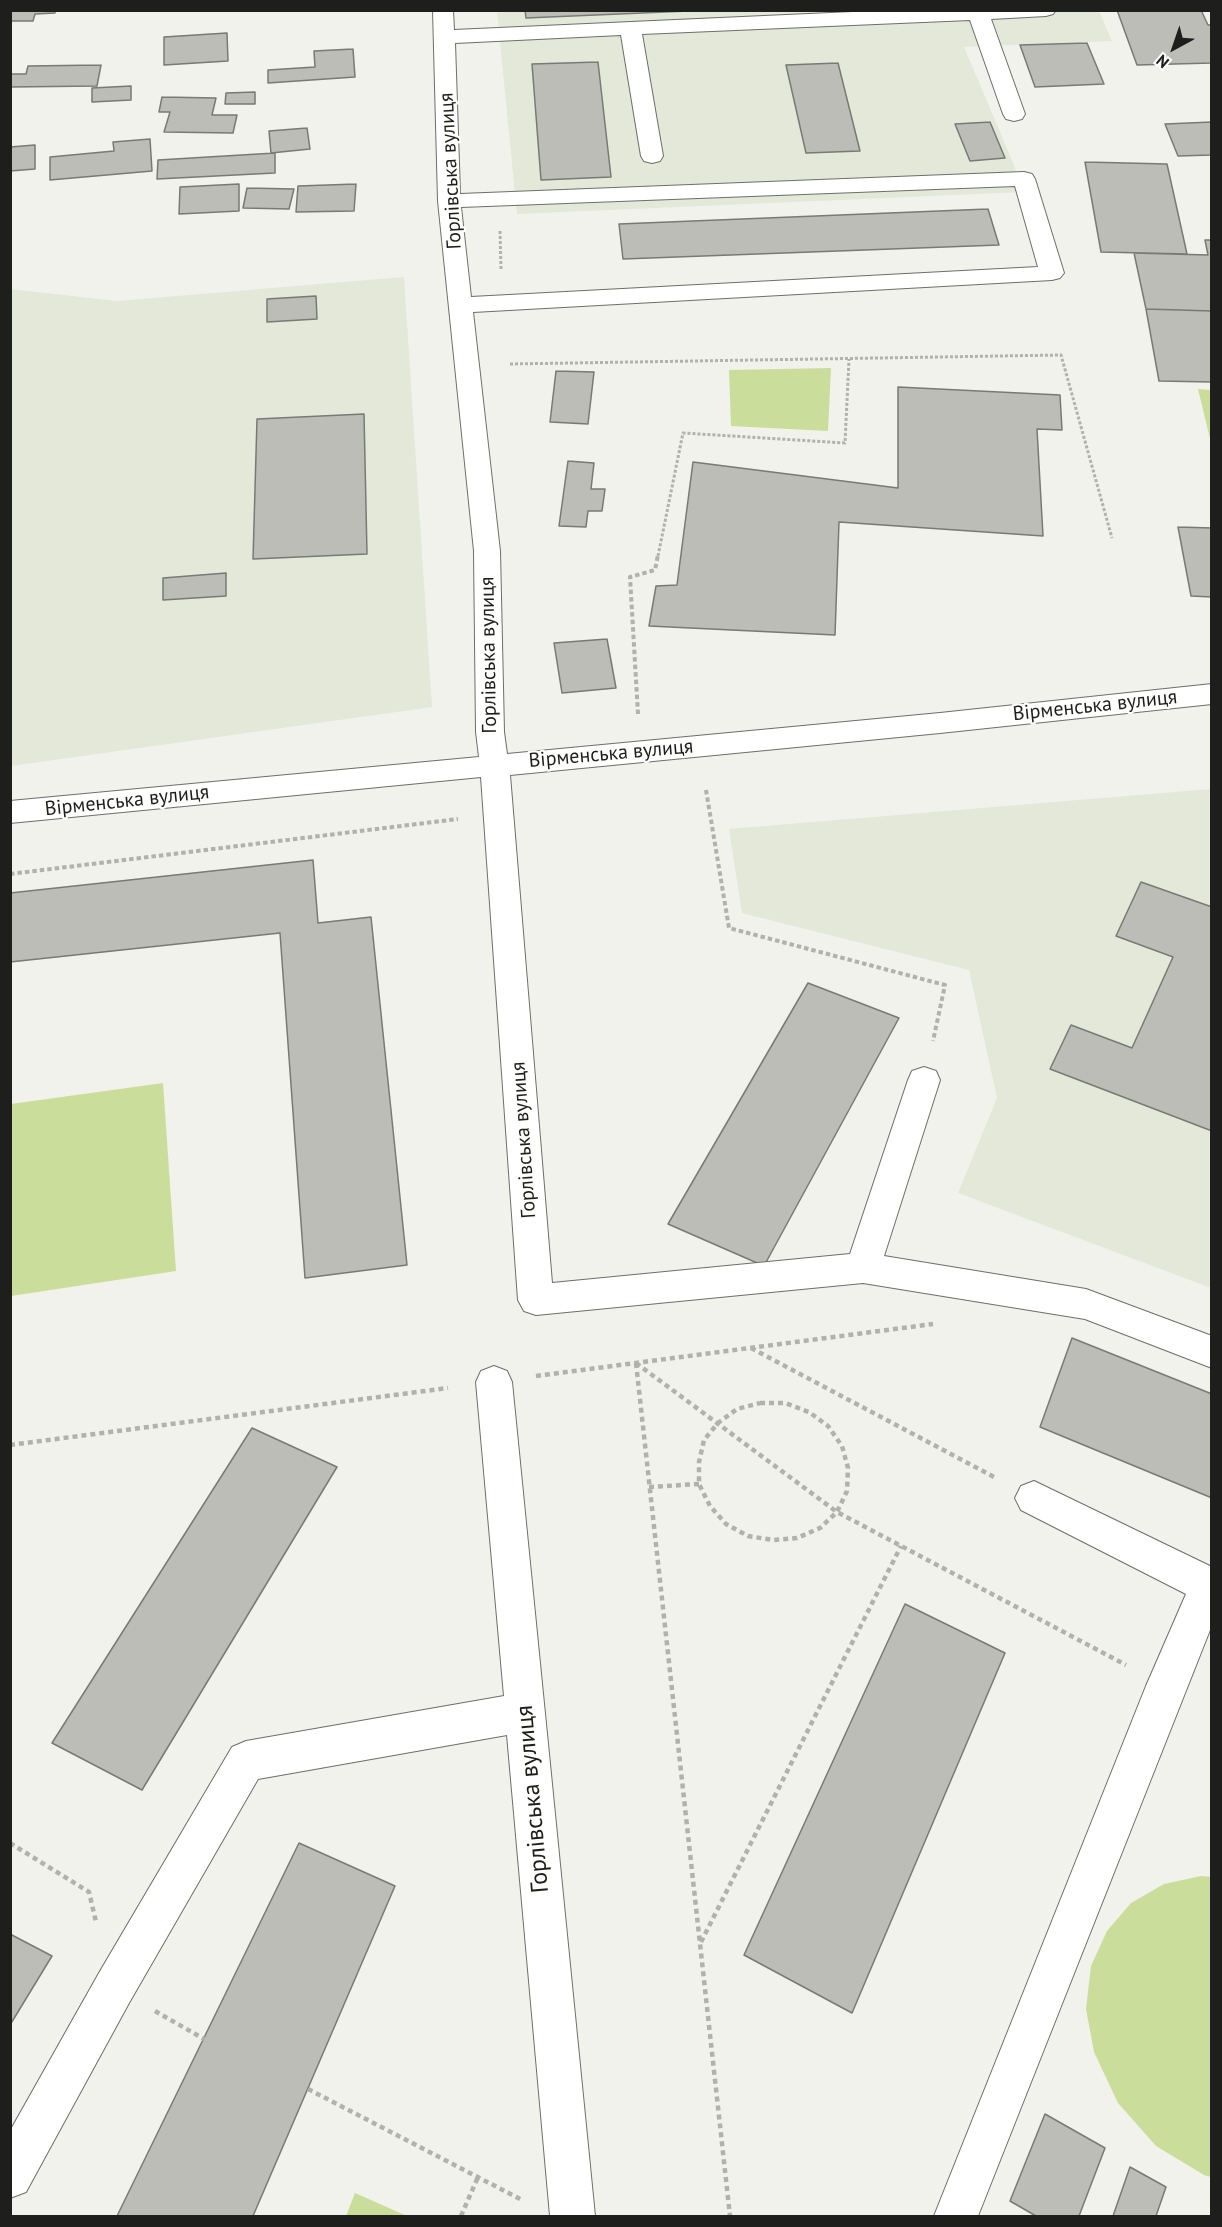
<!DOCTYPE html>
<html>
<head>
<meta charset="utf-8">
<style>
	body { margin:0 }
	#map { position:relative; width:1222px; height:2227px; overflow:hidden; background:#f0f2eb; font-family:"PT Sans",sans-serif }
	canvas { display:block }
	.frame { position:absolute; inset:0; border:12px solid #1e1f1c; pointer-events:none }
	.north { position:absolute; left:1144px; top:18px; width:60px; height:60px; -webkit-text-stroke:4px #fefffc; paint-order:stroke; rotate:220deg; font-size:16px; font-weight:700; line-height:24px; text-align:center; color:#1e1f1c }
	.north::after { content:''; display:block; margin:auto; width:21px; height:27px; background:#1e1f1c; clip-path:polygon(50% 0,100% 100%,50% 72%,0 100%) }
</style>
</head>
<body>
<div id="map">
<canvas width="1222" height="2227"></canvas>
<div class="frame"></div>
<div class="north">N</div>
</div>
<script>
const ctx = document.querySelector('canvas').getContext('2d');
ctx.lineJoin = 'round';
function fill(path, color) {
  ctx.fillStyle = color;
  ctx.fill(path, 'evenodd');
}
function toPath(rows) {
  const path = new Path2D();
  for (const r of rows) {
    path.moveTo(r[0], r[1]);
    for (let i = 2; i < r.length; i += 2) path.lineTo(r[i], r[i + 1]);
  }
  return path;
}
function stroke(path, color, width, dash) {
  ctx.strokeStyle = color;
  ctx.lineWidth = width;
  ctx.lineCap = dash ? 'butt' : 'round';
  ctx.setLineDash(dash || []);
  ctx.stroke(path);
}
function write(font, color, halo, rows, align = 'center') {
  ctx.font = font + ' "PT Sans",sans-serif';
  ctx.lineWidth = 4.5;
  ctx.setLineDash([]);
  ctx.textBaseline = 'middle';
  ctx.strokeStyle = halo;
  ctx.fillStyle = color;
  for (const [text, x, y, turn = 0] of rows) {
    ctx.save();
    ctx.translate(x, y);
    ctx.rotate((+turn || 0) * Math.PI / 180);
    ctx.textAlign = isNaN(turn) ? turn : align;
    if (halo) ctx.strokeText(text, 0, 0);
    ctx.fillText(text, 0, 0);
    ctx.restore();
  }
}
fill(toPath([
	[497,11,1099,11,1112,41,964,47,1014,165,1022,192,517,214],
	[404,277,432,707,11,766,10,289,117,301],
	[1211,789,1211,1288,958,1193,997,1098,969,970,742,913,729,829]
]), '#e3e8d9');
fill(toPath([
	[831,368,828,431,731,426,729,370],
	[1198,389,1211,390,1211,443],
	[163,1083,176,1271,11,1296,11,1104],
	[1201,1876,1212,1877,1211,2177,1204,2175,1156,2146,1118,2103,1094,2052,1086,2009,1091,1966,1107,1931,1131,1903,1164,1884],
	[355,2193,407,2216,346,2216]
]), '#cbdd9b');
const building = toPath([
	[10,10,55,10,55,13,35,14,33,21,10,21,10,10],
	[525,10,712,10,526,18,525,10],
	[1117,10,1201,10,1208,25,1212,25,1212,63,1137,65,1117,10],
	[227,33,228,61,164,65,164,37,227,33],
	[1087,43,1104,84,1035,87,1020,45,1087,43],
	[353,49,355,77,268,83,268,70,315,67,314,51,353,49],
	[598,62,611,177,541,180,532,64,598,62],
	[838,63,860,151,806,153,786,65,838,63],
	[101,65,97,86,10,87,10,74,26,74,28,66,101,65],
	[131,86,131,100,92,102,92,88,131,86],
	[255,92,255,104,225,104,226,93,255,92],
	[162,97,216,98,212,115,237,115,233,133,164,132,170,112,159,112,162,97],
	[990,122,1005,158,970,161,955,124,990,122],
	[1212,122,1212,155,1178,156,1165,124,1212,122],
	[307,128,310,149,271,153,269,131,307,128],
	[150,139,152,171,50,180,50,157,114,151,113,142,150,139],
	[35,145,35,169,10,171,10,147,35,145],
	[275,153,275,173,157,179,158,160,275,153],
	[1085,162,1167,164,1187,254,1101,252,1085,162],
	[239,184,239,211,179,214,180,187,239,184],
	[356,184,354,211,296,212,298,186,356,184],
	[247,188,294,189,289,209,243,208,247,188],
	[988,209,999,245,623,259,619,224,988,209],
	[1205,240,1212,240,1212,311,1146,309,1134,253,1208,255,1205,240],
	[316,296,317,319,267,322,267,299,316,296],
	[1146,309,1212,311,1212,382,1159,381,1146,309],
	[556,371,594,372,588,424,550,422,556,371],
	[898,387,1060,395,1062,430,1037,429,1043,536,839,522,835,635,649,626,656,586,677,585,693,462,898,488,898,387],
	[364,414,367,554,253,559,257,419,364,414],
	[568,461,594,463,591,489,605,489,602,511,588,511,586,527,559,526,568,461],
	[1178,527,1212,528,1212,597,1191,596,1178,527],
	[226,573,226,596,163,600,163,578,226,573],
	[607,639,616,688,562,693,554,643,607,639],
	[313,860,318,923,371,917,407,1265,305,1278,280,933,10,962,10,893,313,860],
	[1141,882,1212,907,1212,1131,1050,1069,1071,1025,1132,1048,1173,957,1116,936,1141,882],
	[808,983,899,1018,764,1266,668,1224,808,983],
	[1072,1338,1212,1394,1212,1498,1040,1427,1072,1338],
	[252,1428,337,1467,142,1790,52,1743,252,1428],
	[905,1604,1005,1653,852,2013,744,1955,905,1604],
	[299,1843,395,1886,253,2216,117,2216,299,1843],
	[10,1934,52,1956,10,2025,10,1934],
	[1045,2114,1105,2148,1079,2216,1036,2216,1010,2201,1045,2114],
	[1130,2167,1166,2187,1156,2216,1113,2216,1130,2167]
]);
fill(building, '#bbbdb6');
stroke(building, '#787a74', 1.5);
const minor = toPath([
	[433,10,453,10,454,30,897,10,1056,10,1053,14,1046,16,991,19,1025,114,1022,119,1014,121,1006,119,1003,114,970,20,642,34,663,156,660,161,652,163,644,161,641,156,621,35,455,43,460,194,1024,172,1032,174,1035,179,1064,273,1060,278,1052,280,473,312,500,551,504,732,507,754,940,713,1212,684,1212,704,940,733,510,775,552,1283,850,1254,908,1080,912,1071,924,1067,936,1071,940,1080,884,1256,1086,1289,1212,1336,1212,1368,1085,1319,863,1283,536,1315,524,1311,518,1300,481,777,10,823,10,801,479,757,476,732,474,551,438,201,433,10],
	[1015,186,1038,267,471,297,461,207,1015,186],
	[494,1366,507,1371,512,1382,595,2216,550,2216,507,1735,258,1779,129,2003,26,2192,10,2198,10,2131,99,1973,232,1747,246,1741,504,1696,476,1382,481,1371,494,1366],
	[1034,1481,1212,1567,1212,1625,978,2216,934,2216,1146,1686,1186,1594,1021,1510,1015,1498,1021,1486,1034,1481]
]);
stroke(minor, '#6d6f68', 2);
stroke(toPath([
	[500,231,501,269],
	[510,364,1061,355,1112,538],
	[658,556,683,433,845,443,849,359]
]), '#b0b2ac', 3, [3, 2]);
stroke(toPath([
	[638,714,630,577,655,570,658,555],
	[706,790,729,928,945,985,933,1041],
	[10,874,458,819]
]), '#b0b2ac', 4, [4.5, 3]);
stroke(toPath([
	[751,1348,996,1478],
	[636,1363,730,2216],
	[636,1363,837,1512,1126,1665],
	[536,1376,933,1324],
	[760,1403,785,1403,809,1412,828,1426,842,1446,848,1468,847,1491,837,1512,820,1528,797,1538,773,1540,748,1536,726,1524,710,1506,699,1484,699,1462,704,1440,718,1423,737,1409,760,1403],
	[10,1445,448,1388],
	[649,1487,699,1484],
	[10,1843,89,1892,96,1922],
	[701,1942,901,1546],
	[155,2011,204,2039],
	[308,2089,522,2200],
	[461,2216,478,2177]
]), '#b0b2ac', 4.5, [5, 4]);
fill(minor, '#fff');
write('20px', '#1e1f1c', '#fefffc', [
	["Горлівська вулиця",451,171,-93],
	["Горлівська вулиця",489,655,-91],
	["Вірменська вулиця",1095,706,-6],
	["Вірменська вулиця",611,754,-5],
	["Вірменська вулиця",127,801,-6],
	["Горлівська вулиця",524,1140,-94]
]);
write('24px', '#1e1f1c', '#fefffc', [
	["Горлівська вулиця",533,1799,-95]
]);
</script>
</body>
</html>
